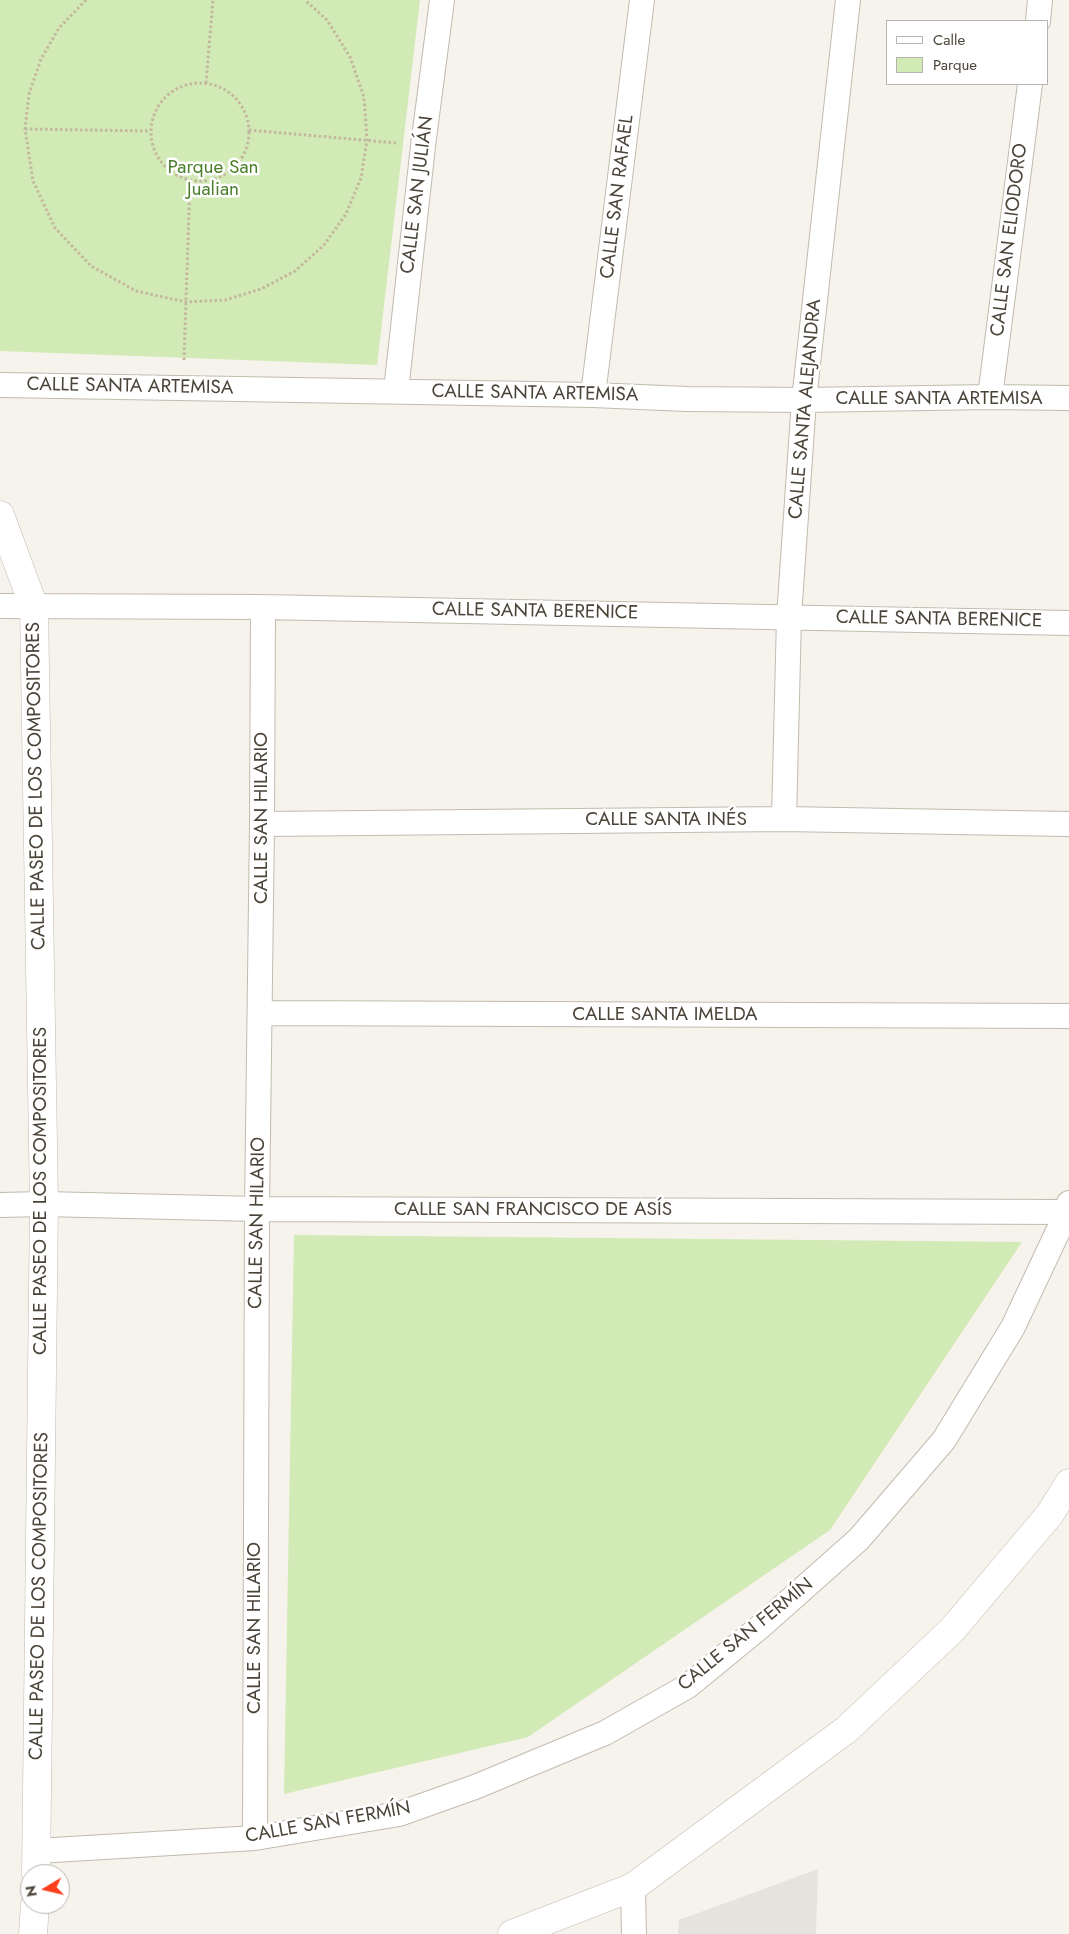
<!DOCTYPE html>
<html>
<head>
<meta charset="utf-8">
<style>
	body { margin:0 }
	#map { position:relative; width:1069px; height:1934px; overflow:hidden; background:#f6f3ec; font-family:Jost,sans-serif }
	canvas { display:block }
	.legend { position:absolute; left:886px; top:20px; width:162px; height:65px; box-sizing:border-box; background:#fff; border:1px solid #b7b4b0; margin:0; padding:6px 9px; list-style:none; font-size:15px; color:#4b4439 }
	.legend li { display:flex; align-items:center; gap:10px; height:25px }
	.legend b { width:25px; border:1px solid #b7b4b0 }
	.north { position:absolute; left:20px; top:1864px; width:50px; height:50px; box-sizing:border-box; background:#fff; border:1px solid #b7b4b0; border-radius:50%; rotate:261deg; font-size:14px; font-weight:700; line-height:20px; text-align:center; color:#4b4439 }
	.north::after { content:''; display:block; margin:auto; width:18px; height:22px; background:#fc3f1d; clip-path:polygon(50% 0,100% 100%,50% 72%,0 100%) }
</style>
</head>
<body>
<div id="map">
<canvas width="1069" height="1934"></canvas>
<ul class="legend">
<li><b style="height:6px;background:#fff"></b>Calle</li>
<li><b style="height:14px;background:#d2eab5"></b>Parque</li>
</ul>
<div class="north">N</div>
</div>
<script>
const ctx = document.querySelector('canvas').getContext('2d');
ctx.lineJoin = 'round';
function fill(path, color) {
  ctx.fillStyle = color;
  ctx.fill(path, 'evenodd');
}
function toPath(rows) {
  const path = new Path2D();
  for (const r of rows) {
    if (r.length === 3) {
      path.moveTo(r[0] + r[2], r[1]);
      path.arc(r[0], r[1], r[2], 0, 2 * Math.PI);
      continue;
    }
    path.moveTo(r[0], r[1]);
    for (let i = 2; i < r.length; i += 2) path.lineTo(r[i], r[i + 1]);
  }
  return path;
}
function stroke(path, color, width, dash) {
  ctx.strokeStyle = color;
  ctx.lineWidth = width;
  ctx.lineCap = dash ? 'butt' : 'round';
  ctx.setLineDash(dash || []);
  ctx.stroke(path);
}
function write(font, color, halo, rows, align = 'center') {
  ctx.font = font + ' Jost,sans-serif';
  ctx.lineWidth = 5;
  ctx.setLineDash([]);
  ctx.textBaseline = 'middle';
  ctx.strokeStyle = halo;
  ctx.fillStyle = color;
  for (const [text, x, y, turn = 0] of rows) {
    ctx.save();
    ctx.translate(x, y);
    ctx.rotate((+turn || 0) * Math.PI / 180);
    ctx.textAlign = isNaN(turn) ? turn : align;
    if (halo) ctx.strokeText(text, 0, 0);
    ctx.fillText(text, 0, 0);
    ctx.restore();
  }
}
fill(toPath([
	[818,1869,816,1934,678,1934,679,1920]
]), '#e6e2dd');
fill(toPath([
	[0,0,420,0,377,365,0,351],
	[294,1235,1022,1242,830,1530,528,1737,284,1794]
]), '#d2eab5');
const minor = toPath([
	[1038,21,1040,0],
	[0,385,593,395,687,399,804,400,990,397,1069,398],
	[396,391,423,146,442,0],
	[593,395,642,0],
	[990,397,1030,84],
	[0,606,263,607,1069,623],
	[784,819,789,617,804,400,848,0],
	[262,824,784,819,1069,824],
	[261,1013,1069,1016],
	[0,1205,44,1204,257,1209,1067,1212],
	[255,1838,257,1209,262,824,263,607],
	[37,1851,255,1838,399,1814,475,1787,605,1733,688,1686,760,1627,859,1539,944,1440,1013,1327,1067,1212,1069,1203],
	[633,1887,634,1934]
]);
const tertiary = toPath([
	[0,515,34,607,44,1204,36,1874],
	[33,1934,35,1904],
	[512,1934,633,1887,846,1730,952,1630,1050,1514,1069,1483]
]);
stroke(minor, '#c2bbae', 26);
stroke(tertiary, '#c2bbae', 29);
stroke(toPath([
	[86,0,59,28,41,59,29,94,25,129,33,181,55,228,91,266,136,291,186,302,225,300,261,289,295,271,324,245,346,214,361,178,367,140,364,97,350,57,327,20,305,0],
	[200,132,49],
	[206,83,213,0],
	[25,129,150,131],
	[249,130,396,143],
	[184,360,190,181]
]), '#c4b79f', 3, [2.5, 2.5]);
stroke(minor, '#fff', 24);
stroke(tertiary, '#fff', 28);
write('19px', '#4a7f2a', '#fff', [
	["Parque San",213,168],
	["Jualian",213,190]
]);
write('19px', '#4b4439', '#fff', [
	["CALLE SAN JULIÁN",418,195,-83],
	["CALLE SAN RAFAEL",618,197,-83],
	["CALLE SAN ELIODORO",1010,240,-83],
	["CALLE SANTA ARTEMISA",130,387,1],
	["CALLE SANTA ARTEMISA",535,394,1],
	["CALLE SANTA ARTEMISA",939,399],
	["CALLE SANTA ALEJANDRA",806,409,-85],
	["CALLE SANTA BERENICE",535,612,1],
	["CALLE SANTA BERENICE",939,620,1],
	["CALLE PASEO DE LOS COMPOSITORES",37,786,-91],
	["CALLE SAN HILARIO",262,818,-90],
	["CALLE SANTA INÉS",666,820],
	["CALLE SANTA IMELDA",665,1015],
	["CALLE PASEO DE LOS COMPOSITORES",41,1191,-90],
	["CALLE SAN FRANCISCO DE ASÍS",533,1210],
	["CALLE SAN HILARIO",258,1223,-89],
	["CALLE PASEO DE LOS COMPOSITORES",40,1596,-89],
	["CALLE SAN HILARIO",255,1628,-90],
	["CALLE SAN FERMÍN",746,1635,-39],
	["CALLE SAN FERMÍN",328,1823,-10]
]);
</script>
</body>
</html>
